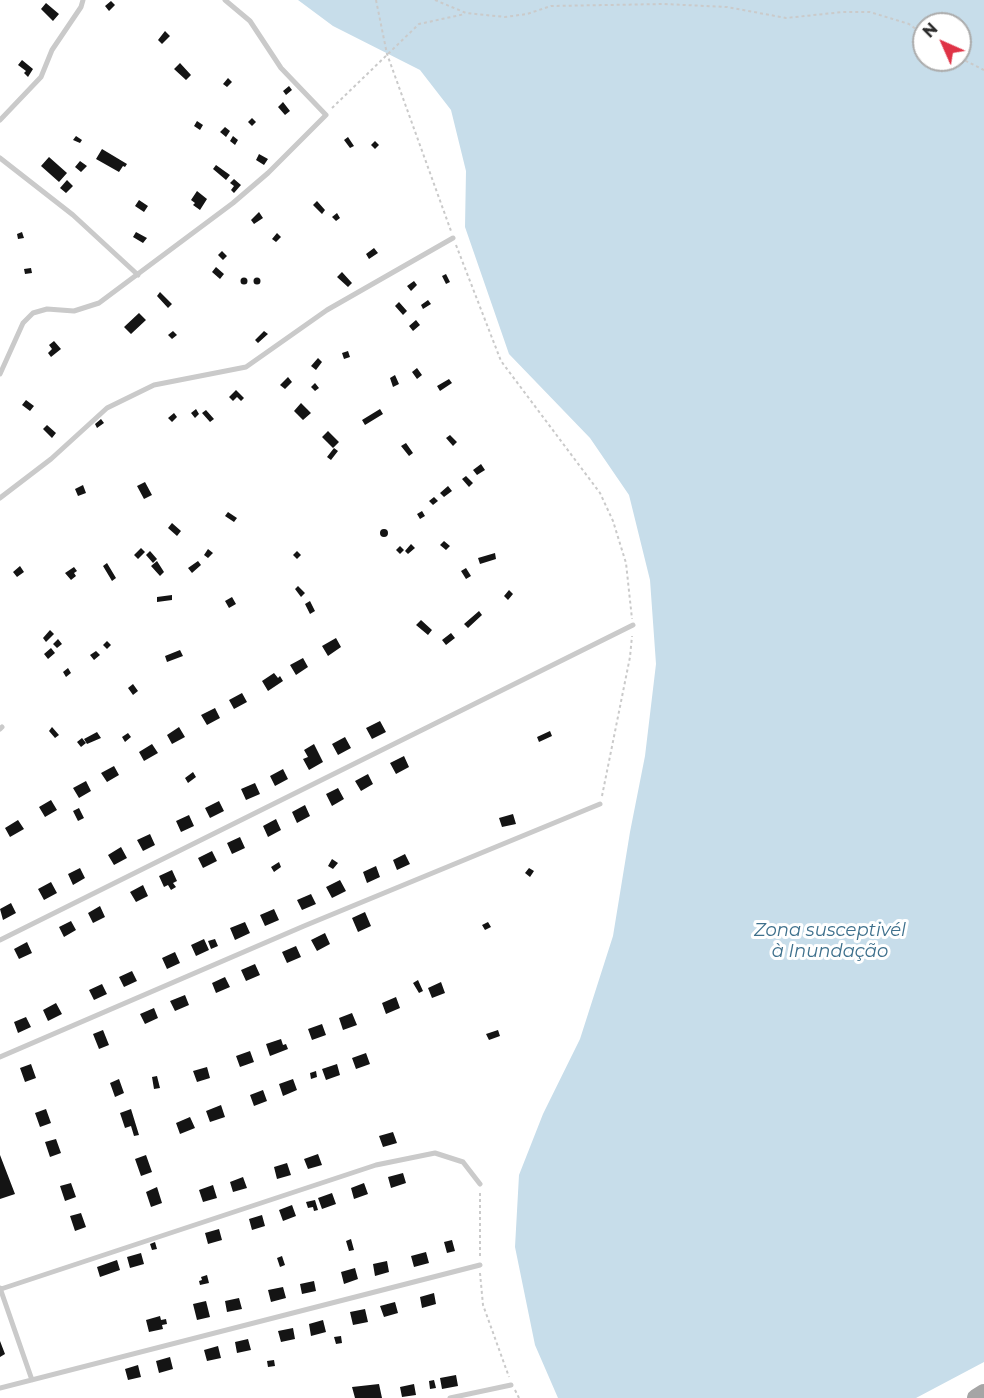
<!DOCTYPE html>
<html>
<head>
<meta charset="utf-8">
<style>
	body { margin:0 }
	#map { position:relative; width:984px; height:1398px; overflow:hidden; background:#fff; font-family:Montserrat,sans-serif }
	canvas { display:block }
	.north { position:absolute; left:912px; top:12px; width:60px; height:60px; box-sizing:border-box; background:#fff; border:2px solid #ababab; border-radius:50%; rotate:315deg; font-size:16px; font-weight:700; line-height:24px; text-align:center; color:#2d2d2d }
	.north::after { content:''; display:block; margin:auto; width:21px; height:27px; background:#df3346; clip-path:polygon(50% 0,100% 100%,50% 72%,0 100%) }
</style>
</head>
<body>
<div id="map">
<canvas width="984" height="1398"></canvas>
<div class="north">N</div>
</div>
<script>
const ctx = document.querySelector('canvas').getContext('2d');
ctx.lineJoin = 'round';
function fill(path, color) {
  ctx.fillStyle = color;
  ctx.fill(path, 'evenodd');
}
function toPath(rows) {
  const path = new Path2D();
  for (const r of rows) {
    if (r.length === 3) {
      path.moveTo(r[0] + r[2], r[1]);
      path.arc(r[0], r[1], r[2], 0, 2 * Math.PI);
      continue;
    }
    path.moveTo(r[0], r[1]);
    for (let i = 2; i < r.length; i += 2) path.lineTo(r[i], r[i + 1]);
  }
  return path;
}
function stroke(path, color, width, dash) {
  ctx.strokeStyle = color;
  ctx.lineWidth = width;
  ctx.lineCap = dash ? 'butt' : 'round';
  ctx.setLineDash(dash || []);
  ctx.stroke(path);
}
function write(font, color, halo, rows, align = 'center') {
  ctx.font = font + ' Montserrat,sans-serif';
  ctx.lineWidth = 6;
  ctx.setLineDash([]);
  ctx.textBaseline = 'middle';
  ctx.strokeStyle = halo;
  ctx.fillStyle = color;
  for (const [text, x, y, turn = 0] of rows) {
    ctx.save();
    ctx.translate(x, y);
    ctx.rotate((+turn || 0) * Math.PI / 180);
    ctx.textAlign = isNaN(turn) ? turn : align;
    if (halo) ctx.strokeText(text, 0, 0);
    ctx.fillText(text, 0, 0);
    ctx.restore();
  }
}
fill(toPath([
	[298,0,984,0,984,1362,916,1398,558,1398,535,1345,515,1247,519,1175,543,1114,580,1039,613,936,630,832,645,756,656,664,650,580,629,495,590,438,509,354,465,227,466,171,451,110,420,70,333,26],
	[924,24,960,24,960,60,924,60]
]), '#c7ddea');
fill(toPath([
	[111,1,115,5,109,11,105,6],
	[46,3,59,14,53,21,41,9],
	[165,31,170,36,162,44,158,40],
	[22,60,33,69,28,77,24,73,26,71,18,65],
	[180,63,191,75,186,80,174,69],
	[228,78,232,82,227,87,223,84],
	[289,86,292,90,286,95,283,91],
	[283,102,290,111,285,115,278,107],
	[252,118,256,122,252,126,248,122],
	[197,121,203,125,200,130,194,126],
	[225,127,230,131,226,137,220,132],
	[76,136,82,140,80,143,73,140],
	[233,136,238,140,235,145,230,141],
	[348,137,354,146,350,148,344,140],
	[375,141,379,145,375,149,371,145],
	[102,149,127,164,125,167,123,166,119,172,96,159],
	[259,154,268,159,264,165,256,160],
	[49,157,67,173,59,182,41,166],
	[80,161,87,166,81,172,75,167],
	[216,165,230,175,226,180,213,169],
	[234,179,241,185,234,193,231,190,234,186,230,183],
	[67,180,73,186,66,193,60,188],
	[197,191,207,199,200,210,193,205,195,203,191,200],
	[139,200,148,206,144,212,135,206],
	[317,201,325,210,322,214,313,205],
	[259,212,263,218,254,224,251,220],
	[337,213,340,218,336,221,332,217],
	[22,232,24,238,18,239,17,234],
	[136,232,147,238,143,243,133,237],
	[277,233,281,237,276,242,272,239],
	[374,248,378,253,369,259,366,254],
	[222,251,227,256,223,260,218,255],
	[216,267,224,274,220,279,212,272],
	[31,268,32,273,25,274,24,269],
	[342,272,352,283,348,287,337,277],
	[446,274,450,282,446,284,442,276],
	[257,281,3.5],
	[244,281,3.5],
	[414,281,417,285,411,291,407,286],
	[160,292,172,304,168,308,157,296],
	[428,300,431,304,423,309,421,305],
	[399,302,407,311,403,315,395,306],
	[139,313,146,320,131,334,124,327],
	[416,320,420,325,413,331,409,326],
	[173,331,177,335,172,339,168,335],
	[264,331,268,334,258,343,255,340],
	[54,341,61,349,51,357,48,353,52,349,49,345],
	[348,351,350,357,344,359,342,353],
	[318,358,322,362,316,370,311,366],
	[417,368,422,375,417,379,412,372],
	[395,375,399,384,393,387,390,378],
	[288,377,292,382,285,389,280,385],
	[449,379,452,383,440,391,437,386],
	[315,383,319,388,315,391,311,387],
	[236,390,244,398,241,401,237,397,233,401,229,397],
	[26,400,34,406,30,411,22,405],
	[301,403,311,413,303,420,294,411],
	[196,409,199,414,195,418,191,413],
	[380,409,383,414,365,425,362,420],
	[206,410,214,419,210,422,202,413],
	[174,413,177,417,172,422,168,418],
	[101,419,104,423,97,428,95,424],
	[47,425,56,433,52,438,43,429],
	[328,431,339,442,333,448,322,437],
	[450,435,457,442,453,446,446,438],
	[406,443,413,453,409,456,401,446],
	[334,448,338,451,331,460,327,457],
	[481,464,485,470,477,475,473,470],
	[466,476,473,483,469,487,462,479],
	[145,482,152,495,144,499,137,486],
	[83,485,86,493,78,496,75,489],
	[448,486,452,491,444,497,440,493],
	[434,497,438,501,433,505,429,501],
	[422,511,425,516,420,519,417,514],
	[228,512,237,518,234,522,225,516],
	[172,523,181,531,177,536,168,528],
	[384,533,4],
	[444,541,450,546,446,550,440,545],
	[411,544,415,548,408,554,405,551],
	[400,546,404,550,400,554,396,550],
	[141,548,145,552,138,559,134,555],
	[208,549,213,553,208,558,204,555],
	[150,551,157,559,153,563,146,555],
	[297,551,301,555,297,559,293,555],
	[495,553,496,559,480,564,478,558],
	[157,561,164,572,160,576,151,566],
	[198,561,201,565,192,573,188,568],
	[107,563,116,578,112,581,103,566],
	[20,566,24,572,17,577,13,572],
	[74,567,77,571,74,573,76,576,71,580,65,573],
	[466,568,471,576,466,579,461,571],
	[298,586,305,593,301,597,295,589],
	[509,590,513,594,508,600,504,596],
	[172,595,172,600,157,602,157,597],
	[232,597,236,604,229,608,225,601],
	[310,601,315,611,310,614,305,604],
	[479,611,482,615,468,628,464,624],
	[421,620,432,630,428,635,416,625],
	[50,630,54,634,46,642,43,638],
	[451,633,455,638,446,645,442,640],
	[336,638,341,647,328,656,322,646],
	[58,639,62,644,57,648,53,644],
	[107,641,111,645,107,649,103,645],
	[51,648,55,653,48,659,44,654],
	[180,650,183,656,167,662,165,656],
	[96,651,100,655,94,660,90,655],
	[303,658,308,667,296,675,290,665],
	[68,668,71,673,66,677,63,672],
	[274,673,278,678,280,676,283,681,268,691,262,681],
	[133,684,138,691,133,695,128,688],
	[242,693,247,702,234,709,229,700],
	[215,708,220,718,207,725,201,715],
	[380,721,386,732,372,739,366,728],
	[52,727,59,735,55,738,49,731],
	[179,727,185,737,172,744,167,735],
	[550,731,552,736,539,742,537,737],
	[97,732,101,738,87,744,84,739],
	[128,733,131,737,125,742,122,737],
	[345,737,351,748,338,755,332,744],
	[82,738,86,743,81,747,77,742],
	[152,744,158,753,144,761,139,752],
	[314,744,323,762,309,770,303,759,308,757,304,750],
	[404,756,409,767,396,774,390,763],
	[114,766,119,775,107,782,101,773],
	[283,769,288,779,275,786,270,776],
	[193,772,196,777,188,783,185,778],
	[368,774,373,784,361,791,355,781],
	[86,781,91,791,79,798,73,788],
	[255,783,260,794,246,800,241,789],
	[338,788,344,799,332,806,326,794],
	[51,800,57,810,45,817,39,807],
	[219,801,224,811,210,818,205,808],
	[305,805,310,816,297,823,292,812],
	[79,808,84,818,78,821,73,811],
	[513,814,516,824,502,827,499,818],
	[189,815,194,826,181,832,176,821],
	[276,819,281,830,268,837,263,826],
	[18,820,24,829,10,837,5,828],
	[150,834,155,845,143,851,137,840],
	[240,837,245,848,232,854,227,843],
	[121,847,127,858,114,865,108,855],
	[212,851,217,861,203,868,198,858],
	[405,854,410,864,397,870,393,860],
	[332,859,338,863,333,869,328,866],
	[279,862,281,867,274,872,271,867],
	[376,866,380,877,367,883,363,872],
	[80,868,85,878,73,885,68,874],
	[529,868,534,871,530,877,525,873],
	[172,870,177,881,173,883,176,887,171,890,168,885,164,887,159,876],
	[340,880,346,891,332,898,326,887],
	[51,882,57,893,44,900,38,889],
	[143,885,148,896,136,902,130,892],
	[311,894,316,904,302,910,297,900],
	[11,903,16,913,3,920,0,909],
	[100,906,105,917,93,923,88,913],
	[274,909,279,920,265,926,260,915],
	[365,912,371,926,358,932,352,918],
	[71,921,76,930,64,937,59,927],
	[245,922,250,933,235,940,230,928],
	[488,922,491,927,485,930,482,925],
	[325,933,330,944,317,951,311,940],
	[204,939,209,950,196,956,191,945],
	[215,939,218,946,211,949,208,941],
	[27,942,32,953,19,959,14,949],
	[296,946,301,957,287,963,282,952],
	[175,952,180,963,167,969,162,958],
	[255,964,260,975,246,981,241,970],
	[132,971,137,981,124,987,119,977],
	[225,977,230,987,216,993,212,983],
	[418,980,423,991,419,993,413,983],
	[441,982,445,993,432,998,428,988],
	[102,984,107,994,94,1000,89,990],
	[185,995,189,1005,175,1011,170,1001],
	[396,997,400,1008,386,1014,382,1003],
	[56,1003,62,1014,48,1021,43,1010],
	[154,1008,158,1018,145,1024,140,1014],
	[352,1013,357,1025,343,1030,339,1018],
	[26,1017,31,1027,18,1033,14,1022],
	[322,1024,326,1035,312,1040,308,1029],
	[103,1030,109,1045,99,1049,93,1034],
	[498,1030,500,1036,489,1040,486,1034],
	[281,1039,283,1045,286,1044,288,1049,270,1056,266,1044],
	[250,1051,254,1062,240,1067,236,1056],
	[366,1053,370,1064,356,1069,352,1058],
	[31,1064,36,1078,25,1082,20,1068],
	[337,1064,340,1075,326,1080,322,1069],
	[207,1067,210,1078,197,1082,193,1071],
	[316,1071,317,1077,311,1079,310,1073],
	[157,1076,160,1088,154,1089,152,1077],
	[119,1079,124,1093,115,1097,110,1083],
	[293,1079,297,1090,283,1096,279,1084],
	[263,1090,267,1101,254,1106,250,1095],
	[221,1105,225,1117,210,1122,206,1111],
	[46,1109,51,1123,40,1127,35,1113],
	[131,1109,139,1135,134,1136,131,1126,125,1128,120,1113],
	[190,1117,195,1128,180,1134,176,1123],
	[393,1132,397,1143,383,1147,379,1136],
	[56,1139,61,1153,50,1157,45,1142],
	[318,1154,322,1165,308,1169,304,1159],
	[0,1155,15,1194,0,1199],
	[146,1155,152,1172,141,1176,135,1159],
	[287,1163,291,1175,277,1179,274,1167],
	[403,1173,406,1183,391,1188,388,1177],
	[243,1177,247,1188,233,1192,230,1182],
	[71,1183,76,1197,65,1201,60,1186],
	[364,1183,368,1194,354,1199,351,1188],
	[213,1185,217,1198,203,1202,199,1190],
	[157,1187,162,1203,151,1207,146,1192],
	[332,1193,336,1204,322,1209,318,1198],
	[315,1200,318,1210,314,1211,313,1207,308,1208,306,1202],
	[292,1205,296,1216,283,1221,279,1210],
	[81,1213,86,1227,75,1231,70,1216],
	[262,1215,265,1226,252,1230,249,1219],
	[219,1229,222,1240,208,1244,205,1233],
	[351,1239,354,1250,349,1251,346,1241],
	[452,1240,455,1251,447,1253,444,1242],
	[155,1242,157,1249,152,1250,150,1244],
	[426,1252,429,1263,414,1267,411,1256],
	[141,1253,144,1264,130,1268,127,1257],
	[282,1256,285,1265,280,1267,277,1258],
	[117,1260,120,1270,100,1277,97,1267],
	[387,1261,389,1272,375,1276,373,1264],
	[355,1268,358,1279,344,1284,341,1272],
	[207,1275,209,1283,200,1285,199,1281,202,1280,201,1277],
	[314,1281,316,1291,302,1294,300,1284],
	[283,1287,286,1298,271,1302,268,1290],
	[434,1293,436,1304,422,1308,420,1297],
	[239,1298,242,1309,227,1312,225,1301],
	[206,1301,210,1317,197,1320,193,1304],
	[395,1302,398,1313,384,1317,380,1306],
	[365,1309,368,1322,353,1325,350,1312],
	[160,1316,161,1320,166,1319,167,1324,162,1325,163,1329,149,1332,146,1320],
	[323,1320,326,1332,311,1336,309,1324],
	[293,1328,295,1339,281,1342,278,1331],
	[341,1336,342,1343,336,1344,334,1337],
	[248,1339,251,1350,237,1353,235,1342],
	[0,1341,5,1354,0,1357],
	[218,1346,221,1358,207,1361,204,1350],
	[170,1357,173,1369,159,1373,156,1361],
	[274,1360,275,1366,268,1367,267,1361],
	[138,1365,141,1377,128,1380,125,1369],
	[456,1375,458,1386,442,1389,440,1378],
	[434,1380,436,1388,430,1389,429,1381],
	[379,1384,382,1398,355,1398,352,1387],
	[414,1384,416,1395,402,1397,400,1387]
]), '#141414');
stroke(toPath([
	[376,0,387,54,451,231],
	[435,0,466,13,505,17,527,14,551,6,664,4,727,7,786,18,843,12,870,12,909,24,924,35],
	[960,58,984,70],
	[332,108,419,24,465,14],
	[456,245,501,361,600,493,613,521,626,563,632,619],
	[602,796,630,657,632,636],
	[480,1256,480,1192],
	[480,1273,483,1305,509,1377],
	[515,1390,519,1398]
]), '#cacaca', 2, [3, 3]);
stroke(toPath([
	[0,120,41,77,52,50,81,7,83,0],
	[0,158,73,215,138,275],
	[0,374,23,323,33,313,47,309,74,311,99,303,233,203,268,173,326,115,281,68,250,21,225,0],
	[0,498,51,459,107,408,154,385,246,367,327,310,453,238],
	[0,729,2,727],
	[0,940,633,625],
	[0,1057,304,926,600,804],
	[0,1288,32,1380],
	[1,1289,376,1165,435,1153,463,1162,480,1184],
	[0,1388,480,1265],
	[450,1398,511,1385]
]), '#cacaca', 5);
stroke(toPath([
	[976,1398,984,1393]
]), '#a5a5a5', 18);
write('italic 18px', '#3e708c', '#fff', [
	["Zona susceptivél",830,931],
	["à Inundação",830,952]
]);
</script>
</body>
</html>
